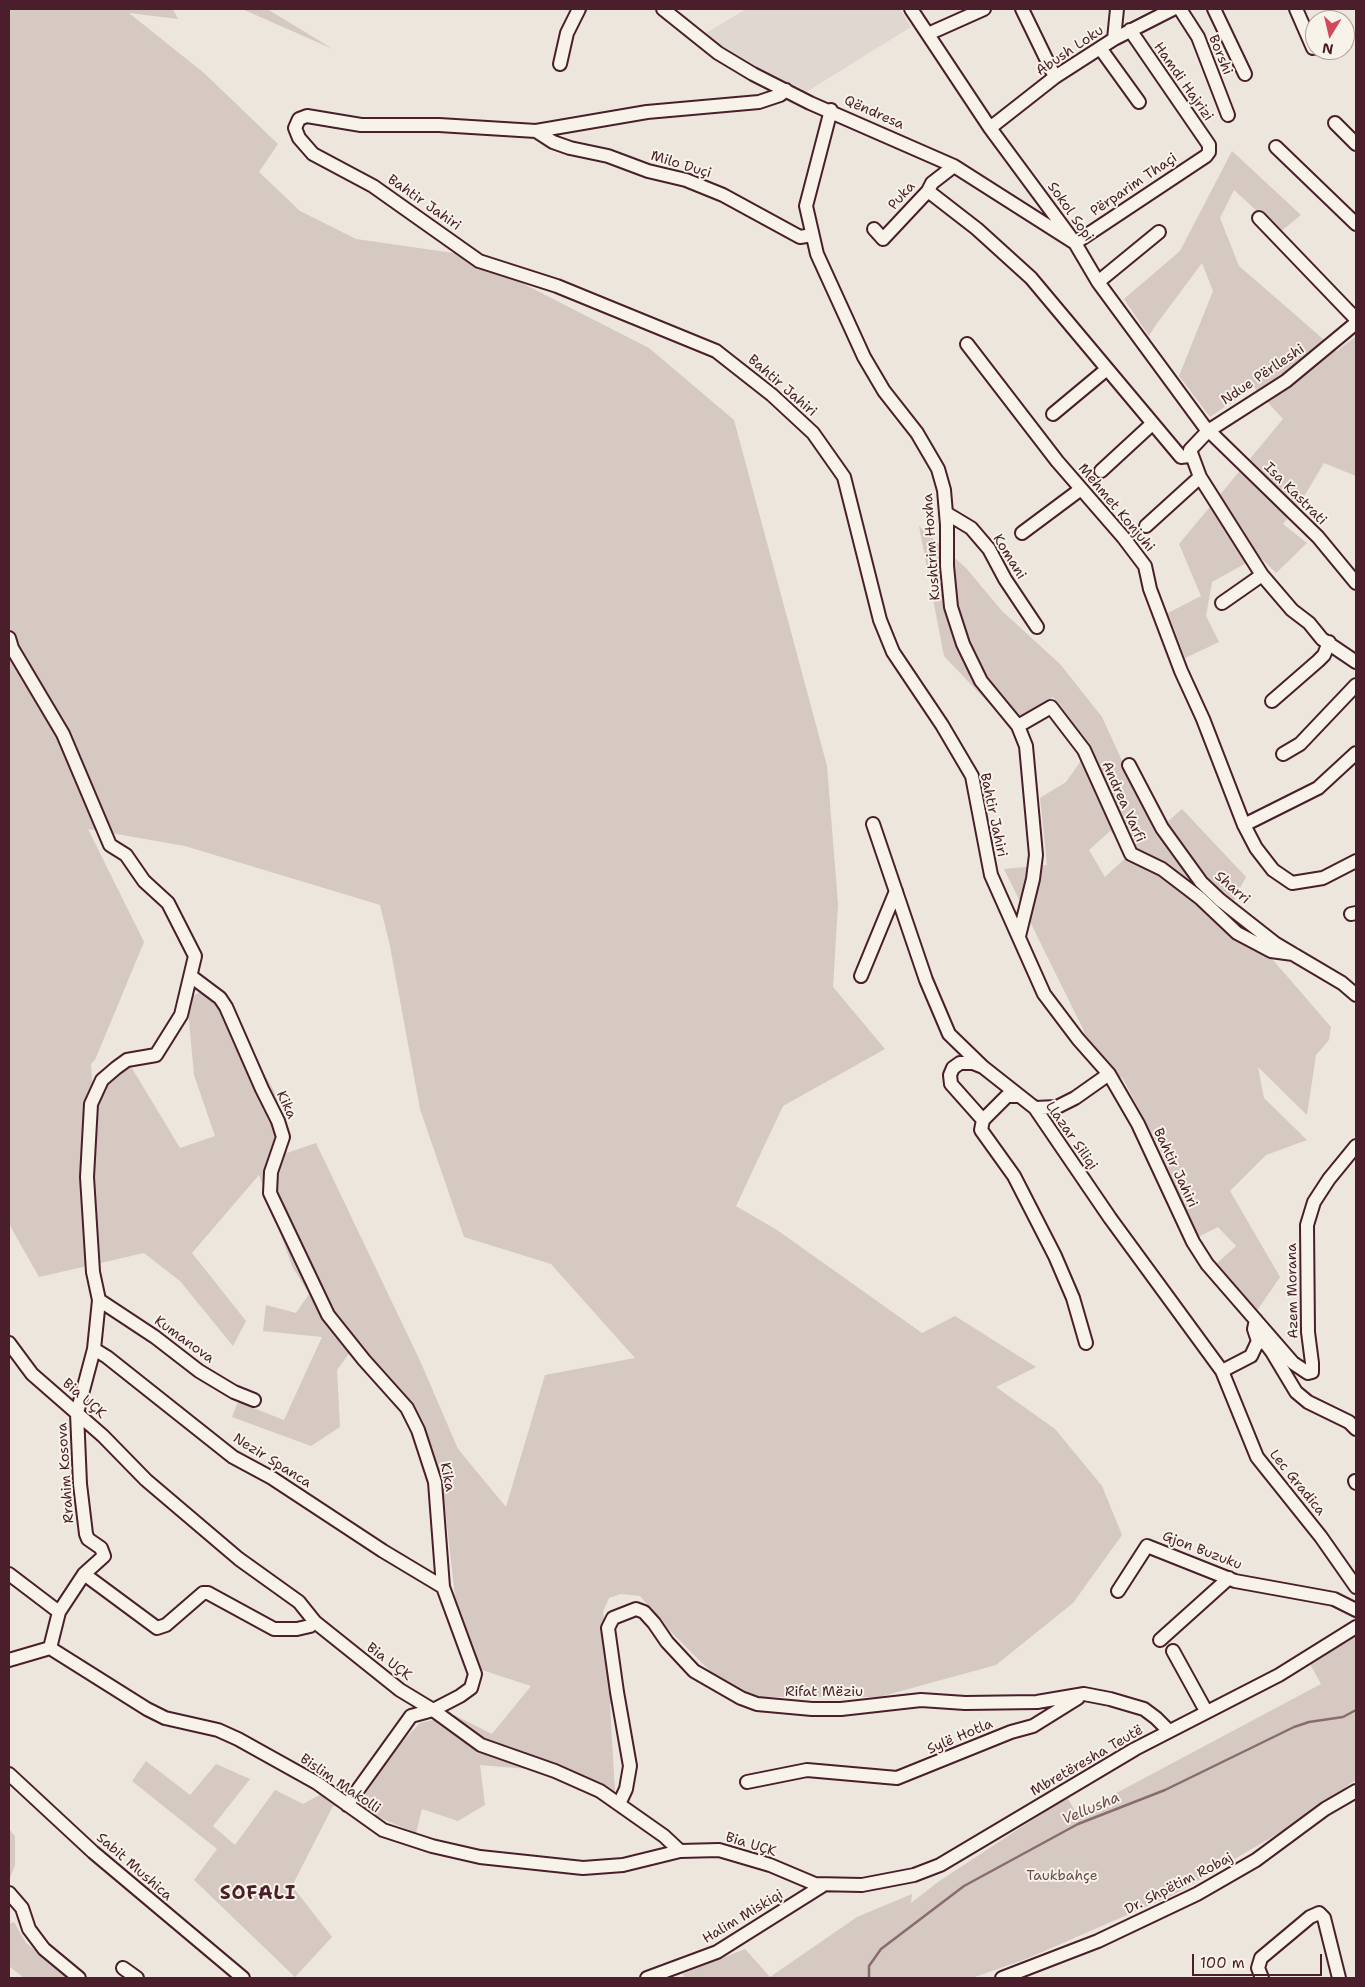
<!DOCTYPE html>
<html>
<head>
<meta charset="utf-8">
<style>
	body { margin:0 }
	#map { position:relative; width:1365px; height:1987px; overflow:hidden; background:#ece6dd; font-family:"Shantell Sans",sans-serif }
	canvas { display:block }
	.frame { position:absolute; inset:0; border:10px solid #4a1f2b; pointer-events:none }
	.north { position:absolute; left:1305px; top:10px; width:50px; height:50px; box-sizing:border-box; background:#f7f3e8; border:1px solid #b29e9c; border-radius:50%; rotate:189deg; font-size:14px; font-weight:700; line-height:20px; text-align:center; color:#4a1f2b }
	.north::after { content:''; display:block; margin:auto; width:18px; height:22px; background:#d1495b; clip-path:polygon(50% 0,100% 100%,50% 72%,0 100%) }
	.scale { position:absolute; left:1192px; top:1954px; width:130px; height:22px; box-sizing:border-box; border:2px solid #4a1f2b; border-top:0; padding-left:6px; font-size:15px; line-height:18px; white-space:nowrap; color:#4a1f2b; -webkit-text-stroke:4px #f7f3e8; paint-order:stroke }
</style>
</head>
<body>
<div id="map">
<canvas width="1365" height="1987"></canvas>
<div class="frame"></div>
<div class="north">N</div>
<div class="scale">100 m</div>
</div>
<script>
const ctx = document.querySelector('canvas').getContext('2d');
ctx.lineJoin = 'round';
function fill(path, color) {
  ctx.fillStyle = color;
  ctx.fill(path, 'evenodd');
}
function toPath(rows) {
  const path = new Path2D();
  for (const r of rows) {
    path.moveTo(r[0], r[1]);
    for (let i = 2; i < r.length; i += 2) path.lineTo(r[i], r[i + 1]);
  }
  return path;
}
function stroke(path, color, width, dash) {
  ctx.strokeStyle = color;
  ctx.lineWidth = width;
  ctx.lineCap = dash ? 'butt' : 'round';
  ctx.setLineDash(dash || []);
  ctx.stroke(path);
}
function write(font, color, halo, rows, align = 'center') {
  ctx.font = font + ' "Shantell Sans",sans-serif';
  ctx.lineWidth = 4;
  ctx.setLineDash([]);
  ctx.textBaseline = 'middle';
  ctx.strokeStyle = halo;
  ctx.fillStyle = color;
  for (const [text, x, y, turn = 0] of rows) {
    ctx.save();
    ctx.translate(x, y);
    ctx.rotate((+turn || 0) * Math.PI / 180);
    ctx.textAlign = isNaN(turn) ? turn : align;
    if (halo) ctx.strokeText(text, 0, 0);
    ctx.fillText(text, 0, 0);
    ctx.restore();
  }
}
fill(toPath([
	[746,9,900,9,911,27,803,94,703,35]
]), '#e0d7d0');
fill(toPath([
	[9,9,173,9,178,19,129,13,204,73,278,144,259,172,300,211,356,239,467,255,649,348,734,420,827,766,838,904,833,987,885,1049,783,1106,736,1206,777,1230,922,1333,955,1316,1036,1367,996,1387,1055,1429,1102,1486,1122,1535,1073,1603,996,1665,879,1697,756,1697,716,1677,670,1631,640,1596,621,1594,609,1598,603,1612,615,1704,610,1704,615,1792,569,1784,528,1769,480,1765,485,1805,458,1821,422,1809,416,1833,373,1815,333,1806,292,1886,332,1937,295,1977,194,1880,217,1849,132,1781,146,1761,190,1795,216,1764,250,1779,213,1826,235,1845,275,1790,303,1804,340,1784,363,1798,398,1746,420,1723,454,1715,492,1734,531,1686,476,1668,455,1596,442,1481,433,1451,407,1408,356,1344,337,1370,340,1427,311,1446,232,1417,238,1402,284,1420,322,1337,263,1331,266,1305,296,1313,309,1294,292,1266,259,1175,192,1253,246,1321,233,1346,180,1281,144,1253,39,1277,9,1224],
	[88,829,185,846,380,905,390,946,420,1109,464,1237,551,1264,635,1358,545,1375,506,1507,458,1449,421,1363,316,1143,287,1153,284,1122,274,1091,228,1009,204,990,187,999,194,1075,215,1136,180,1148,127,1060,93,1095,91,1064,95,1060,144,942],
	[242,9,267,9,333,49],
	[1232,151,1301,215,1280,232,1234,190,1220,218,1239,266,1337,351,1356,336,1356,476,1324,463,1300,503,1283,524,1307,543,1276,573,1259,556,1212,582,1206,616,1219,642,1185,658,1168,613,1201,596,1179,544,1283,419,1254,387,1210,417,1179,376,1213,291,1202,263,1155,326,1149,336,1124,299,1180,251],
	[919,526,966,568,1002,611,1060,664,1102,717,1155,833,1182,809,1246,877,1225,917,1253,937,1331,1027,1329,1040,1316,1055,1307,1115,1258,1067,1264,1098,1307,1140,1266,1155,1230,1191,1280,1277,1256,1312,1215,1265,1236,1246,1218,1227,1198,1237,1157,1143,1123,1079,1083,1045,1084,1031,1004,869,1047,865,1040,798,1066,782,1090,748,1053,697,1015,731,944,656],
	[1110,831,1132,852,1105,877,1089,850],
	[1356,1633,1356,1780,1279,1833,1175,1894,1026,1959,972,1978,684,1978,683,1974,745,1949,770,1977,857,1917,912,1894,911,1903,938,1882,1067,1797,1077,1814,1321,1684,1309,1662],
	[9,1829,15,1836,15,1865,9,1881],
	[14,1922,26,1943,71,1978,24,1978,9,1966,9,1924]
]), '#d5c9c2');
stroke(toPath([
	[869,1978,869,1966,881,1949,964,1886,1078,1824,1165,1790,1294,1727,1309,1722,1343,1717,1356,1710]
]), '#896c6f', 2.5);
const minor = toPath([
	[663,9,718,53,753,74,810,103,954,166,1075,243,1206,156,1209,152,1209,145,1130,30],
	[911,9,990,128,1075,243,1098,282,1204,426,1318,537,1356,583],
	[1022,9,1055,77],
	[1180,9,1198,37,1228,115],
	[1214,9,1245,74],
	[1296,9,1313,48],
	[928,34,984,9],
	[1114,39,1117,9],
	[1100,48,1139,102],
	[560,64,567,33,579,9],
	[786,90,780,95,759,102,647,112,536,131,439,125,361,125,307,116,299,119,295,128,299,138,313,154,373,186,479,261,557,286,716,351,772,395,813,433,844,477,880,620,893,652,942,725,972,776,991,875,1044,994,1078,1039,1109,1074,1138,1124,1193,1242,1207,1264,1293,1363,1308,1373,1312,1372,1312,1363,1308,1332,1307,1225,1314,1202,1329,1179,1356,1146],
	[831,110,806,206,817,254,864,357,884,391,917,433,938,469,944,490,947,525,947,566,951,607,963,644,981,681,1018,726,1026,746,1036,855,1033,879,1019,936],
	[1335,123,1356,144],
	[990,128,1055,77,1114,39,1173,9],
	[536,131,553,142,570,148,608,156,648,171,686,180,723,195,800,237,812,235],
	[1276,147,1356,224],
	[928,191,977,229,1031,278,1181,457,1189,456,1190,450,1208,431,1286,381,1356,323],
	[1259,218,1356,319],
	[874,229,883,239,928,191,932,183,954,166],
	[1098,282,1159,232],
	[967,344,1057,461,1123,537,1145,566,1150,589,1181,671,1203,719,1244,825,1256,848,1273,870,1292,883,1323,878,1356,861],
	[1053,414,1107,369],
	[1190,450,1200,477,1262,575,1292,610,1309,623,1322,639,1356,662],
	[1101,471,1152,424],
	[946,513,971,528,989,549,1005,579,1037,627],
	[1146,526,1200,477],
	[1022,533,1081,489],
	[1222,603,1262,575],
	[9,638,12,648,63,734,110,845,126,855,144,881,168,903,195,956,181,1015,156,1055,127,1060,116,1068,102,1080,91,1104,87,1177,93,1272,99,1300,94,1349,77,1413,80,1484,86,1534,88,1539,101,1548,104,1556,84,1574,59,1612,50,1648],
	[1272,701,1318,661,1324,655,1329,642],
	[1018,726,1051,707,1084,750,1131,854,1162,869,1200,898,1237,933,1271,951,1293,954],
	[1283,754,1300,744,1356,685],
	[1129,765,1162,828,1201,882,1220,900,1276,944,1342,983,1356,995],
	[873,824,926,980,949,1034,983,1067,1035,1108,1110,1218,1222,1371,1257,1457,1321,1537,1356,1587],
	[1244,825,1318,788,1356,753],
	[1351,914,1356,913],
	[861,976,896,891],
	[192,977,220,998,226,1007,262,1089,278,1121,283,1137,271,1172,270,1193,328,1315,364,1360,407,1408,418,1430,435,1482,443,1587,475,1674,471,1688,460,1696,433,1710,411,1716,347,1805],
	[983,1067,973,1063,960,1063,953,1068,950,1075,951,1084,983,1120],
	[1019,1096,1007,1096,983,1120,981,1130,1014,1176,1055,1256,1073,1298,1086,1343],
	[1035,1108,1057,1107,1075,1098,1109,1074],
	[99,1300,155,1337,199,1371,234,1392,254,1400],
	[1256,1320,1254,1329,1258,1341,1266,1344,1272,1352,1296,1392,1308,1402,1349,1422,1356,1429],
	[9,1343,32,1374,103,1436,146,1480,239,1559,299,1602,315,1622,400,1690,433,1710,481,1745,555,1771,600,1791,664,1836,680,1851],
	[94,1349,107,1357,233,1457,272,1478,383,1551,443,1587],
	[1222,1371,1251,1356,1258,1341],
	[1355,1481,1356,1483],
	[9,1574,59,1612],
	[84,1574,157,1628,166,1625,203,1593,208,1593,274,1629,297,1629,310,1626,315,1622],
	[1118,1591,1147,1546,1235,1581,1334,1599,1356,1610],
	[1160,1640,1229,1578],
	[1173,1651,1206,1711],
	[9,1660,50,1648,147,1709,165,1718,218,1730,238,1739,317,1783,383,1830,432,1846,480,1857,583,1868,623,1865,680,1851,719,1850,770,1865,815,1884,862,1885,914,1875,940,1865,1135,1749,1279,1675,1356,1627],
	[9,1774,93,1852,243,1978],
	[747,1782,807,1770,897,1778,1011,1732,1033,1726,1078,1698],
	[619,1804,626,1789,630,1766,617,1692,608,1628,613,1618,636,1609,644,1612,654,1623,667,1642,694,1671,741,1698,757,1704,812,1709,841,1709,921,1700,965,1703,1037,1702,1084,1694,1110,1699,1144,1709,1156,1718,1169,1731],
	[9,1893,22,1908,29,1929,44,1949,79,1978],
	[123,1968,137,1978],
	[647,1978,717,1952,822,1886],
	[1002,1978,1098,1941,1197,1894,1256,1860,1325,1809,1356,1791],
	[1262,1978,1258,1968,1261,1958,1310,1917,1319,1913,1324,1918,1339,1978]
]);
stroke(minor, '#4a1f2b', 16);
stroke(minor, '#f7f3e8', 12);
write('14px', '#4a1f2b', '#f7f3e8', [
	["Abush Loku",1070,51,-34],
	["Borshi",1220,55,68],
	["Hamdi Hajrizi",1183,82,55],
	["Qëndresa",874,113,24],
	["Milo Duçi",681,165,17],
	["Përparim Thaçi",1134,185,-34],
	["Puka",902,196,-48],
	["Bahtir Jahiri",424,203,35],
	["Sokol Sopi",1070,212,55],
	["Ndue Përlleshi",1263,375,-34],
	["Bahtir Jahiri",782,386,41],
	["Isa Kastrati",1295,494,45],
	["Mehmet Konjuhi",1116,508,50],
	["Kushtrim Hoxha",932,547,-94],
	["Komani",1009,557,58],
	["Andrea Varfi",1123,802,66],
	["Bahtir Jahiri",993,815,78],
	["Sharri",1232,888,41],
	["Kika",286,1105,65],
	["Llazar Siliqi",1071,1136,55],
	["Bahtir Jahiri",1175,1168,65],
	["Azem Morana",1293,1291,-91],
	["Kumanova",184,1340,36],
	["Bia UÇK",84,1399,41],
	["Nezir Spanca",272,1461,32],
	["Rrahim Kosova",66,1473,-94],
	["Kika",447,1477,78],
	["Lec Gradica",1297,1483,51],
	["Gjon Buzuku",1202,1551,21],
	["Bia UÇK",389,1662,37],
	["Rifat Mëziu",824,1692],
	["Sylë Hotla",960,1737,-23],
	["Mbretëresha Teutë",1087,1761,-30],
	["Bislim Makolli",340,1784,34],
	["Bia UÇK",751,1845,17],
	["Sabit Mushica",134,1867,41],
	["Dr. Shpëtim Robaj",1179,1884,-27],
	["Halim Miskiqi",743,1917,-31]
]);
write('14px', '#6d4a51', '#f7f3e8', [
	["Taukbahçe",1062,1876]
]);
write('italic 15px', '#6f4c53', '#f7f3e8', [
	["Vellusha",1091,1809,-23]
]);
ctx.letterSpacing = '1px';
write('bold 19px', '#4a1f2b', '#f7f3e8', [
	["SOFALI",258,1894]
]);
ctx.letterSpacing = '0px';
</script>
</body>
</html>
